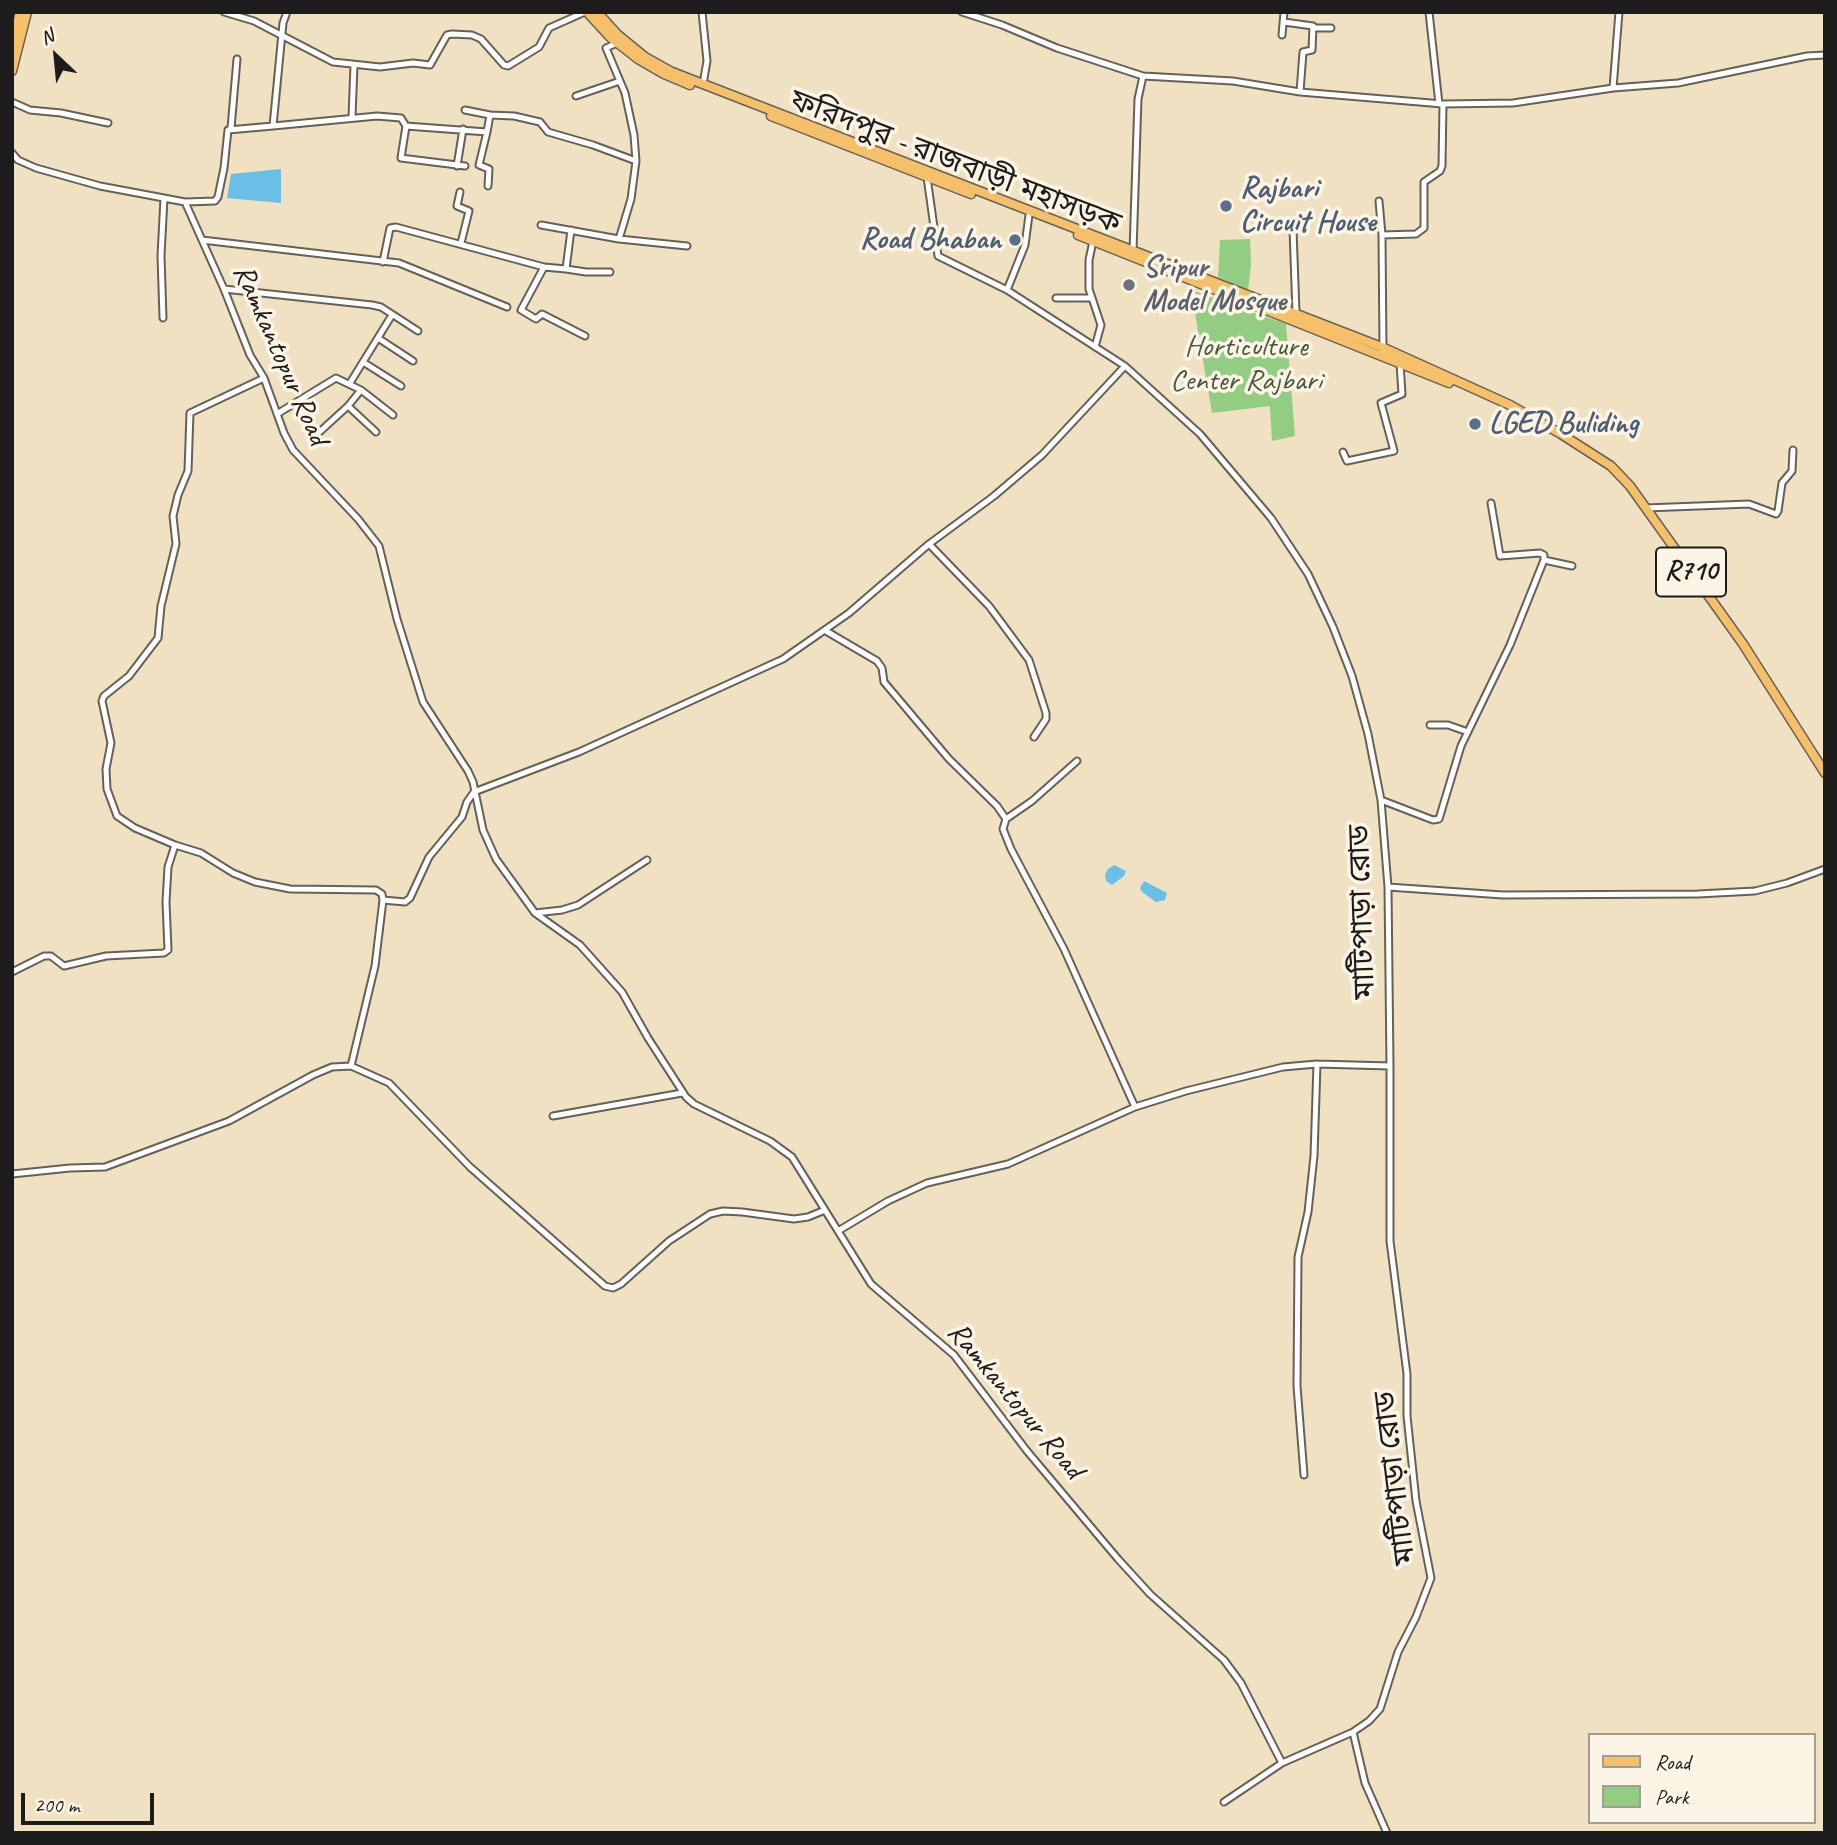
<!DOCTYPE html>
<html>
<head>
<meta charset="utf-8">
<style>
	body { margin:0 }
	#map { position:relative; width:1837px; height:1845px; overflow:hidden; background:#f0e1c3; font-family:Caveat,sans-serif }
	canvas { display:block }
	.frame { position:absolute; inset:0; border:14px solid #1c1c1c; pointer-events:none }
	.legend { position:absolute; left:1588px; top:1733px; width:228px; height:91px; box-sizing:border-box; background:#fcf5e5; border:2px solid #a29e95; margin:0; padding:9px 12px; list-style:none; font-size:21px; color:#1c1c1c }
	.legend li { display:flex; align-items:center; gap:14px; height:35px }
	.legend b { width:35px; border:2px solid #a29e95 }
	.north { position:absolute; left:21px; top:21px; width:70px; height:70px; -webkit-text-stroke:5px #fcf5e5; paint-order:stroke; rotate:334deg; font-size:19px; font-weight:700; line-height:28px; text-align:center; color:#1c1c1c }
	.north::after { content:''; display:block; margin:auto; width:24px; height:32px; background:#1c1c1c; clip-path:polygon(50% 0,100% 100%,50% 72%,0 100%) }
	.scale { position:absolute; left:21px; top:1793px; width:133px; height:32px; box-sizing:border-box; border:4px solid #1c1c1c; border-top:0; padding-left:9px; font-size:21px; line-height:24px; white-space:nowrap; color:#1c1c1c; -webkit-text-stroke:5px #fcf5e5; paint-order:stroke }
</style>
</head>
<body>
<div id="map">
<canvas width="1837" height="1845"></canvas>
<div class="frame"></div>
<ul class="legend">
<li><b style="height:9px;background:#f6c06b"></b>Road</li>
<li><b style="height:19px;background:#92cd81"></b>Park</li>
</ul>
<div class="north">N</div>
<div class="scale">200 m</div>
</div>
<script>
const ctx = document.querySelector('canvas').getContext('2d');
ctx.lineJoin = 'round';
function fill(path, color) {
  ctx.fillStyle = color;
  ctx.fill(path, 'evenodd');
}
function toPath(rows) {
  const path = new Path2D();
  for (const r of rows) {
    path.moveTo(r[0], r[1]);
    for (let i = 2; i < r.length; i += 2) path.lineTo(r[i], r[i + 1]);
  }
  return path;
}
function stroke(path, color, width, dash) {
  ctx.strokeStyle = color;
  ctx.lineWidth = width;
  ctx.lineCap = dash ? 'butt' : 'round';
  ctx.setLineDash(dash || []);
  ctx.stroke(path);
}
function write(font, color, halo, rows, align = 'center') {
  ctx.font = font + ' Caveat,"Noto Sans Bengali",sans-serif';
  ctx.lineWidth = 7;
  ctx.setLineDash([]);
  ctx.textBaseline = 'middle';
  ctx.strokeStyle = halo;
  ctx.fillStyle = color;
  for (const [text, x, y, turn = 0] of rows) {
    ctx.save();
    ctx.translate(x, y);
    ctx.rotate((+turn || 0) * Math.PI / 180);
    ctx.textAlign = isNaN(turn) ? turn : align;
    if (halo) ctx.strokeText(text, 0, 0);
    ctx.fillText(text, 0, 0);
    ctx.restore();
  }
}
fill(toPath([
	[1250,239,1251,265,1248,291,1218,277,1220,240],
	[1191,290,1286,324,1295,436,1272,441,1270,406,1212,413]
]), '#92cd81');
fill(toPath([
	[281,169,281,203,227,198,231,174],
	[1114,865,1126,871,1124,876,1112,885,1106,881,1105,875,1108,869],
	[1144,881,1167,893,1165,900,1156,902,1142,892,1140,888]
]), '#6abfe6');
const street = toPath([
	[224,12,254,21,333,62,380,67,413,63,430,65,447,35,452,34,472,35,481,39,504,65,508,66,539,47,549,28,585,12],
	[702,12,707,61,703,84],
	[962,12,1002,25,1057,48,1143,76,1233,81,1300,92,1443,104,1513,103,1613,88,1678,83,1807,56,1825,55],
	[1429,12,1439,104],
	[1284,22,1313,26,1312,50,1303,52,1300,92],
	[1313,28,1331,28],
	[1282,35,1284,12],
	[1613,88,1619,12],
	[576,96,620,81],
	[12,102,30,110,61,113,108,123],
	[465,110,490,115],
	[352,117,354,65],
	[273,126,377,116,401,118,406,126,487,132,490,115,514,116,540,122,548,132,593,145,636,161,634,135,625,93,606,48,617,43],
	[406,126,401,158,465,166],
	[231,128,237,59],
	[487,132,479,165,489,169,488,186],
	[12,153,18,160,36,168,100,186,185,202,215,201,218,197,224,168,228,130,273,126,283,23,287,12],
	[457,166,463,129],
	[927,177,938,256,1007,290],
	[460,192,457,206,469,211,461,243],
	[1379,201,1382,235],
	[185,202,224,289,250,355,264,378,284,433,293,450,358,519,379,546,397,619,423,702,468,771,473,782,483,830,496,859,535,913,580,945,622,992,648,1038,686,1097,694,1104,770,1141,792,1157,871,1284,954,1355,1027,1451,1118,1559,1150,1594,1224,1660,1241,1683,1282,1763],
	[1029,215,1025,245,1007,290,1125,366,1200,434,1271,518,1308,574,1333,627,1352,676,1368,734,1381,800,1388,887,1390,1066,1390,1241,1407,1374,1407,1416,1416,1501,1431,1578,1416,1617,1398,1652,1380,1709,1369,1721,1353,1732,1282,1763,1224,1802],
	[541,225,619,239,687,246],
	[1293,229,1296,313],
	[571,230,566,269,586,272,610,272],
	[619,239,631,199,636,161],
	[202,240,399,263,507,307],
	[1093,241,1089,260,1089,289,1101,325,1095,347],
	[1133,251,1138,99,1143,76],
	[383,262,390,228,396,227,544,267,566,269],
	[544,267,521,310,536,319,542,314,585,336],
	[224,289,372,305,381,307,418,331],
	[1056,298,1091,298],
	[163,318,161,256,164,198],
	[378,338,413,361],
	[1383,351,1382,235,1416,234,1424,228,1424,182,1440,171,1442,166,1443,104],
	[363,362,401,386],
	[350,383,392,315],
	[348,406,376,432],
	[277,414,336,378,361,390,393,415],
	[314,437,348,406,361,390],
	[1343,452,1347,461,1394,451,1381,403,1402,394,1400,363],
	[1646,508,1749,504,1776,514,1778,511,1782,483,1792,471,1793,450],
	[929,544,989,606,1029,660,1046,713,1046,719,1034,737],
	[1544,560,1572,566],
	[826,631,877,661,882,668,884,682,949,759,997,806,1006,819],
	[1430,725,1448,725,1468,732],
	[1077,761,1032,801,1006,819,1003,829,1011,849,1064,949,1135,1107],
	[1381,800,1433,820,1439,819,1461,746,1510,645,1544,560,1544,555,1540,553,1500,556,1491,503],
	[175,845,201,853,233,873,255,882,290,889,376,890,382,894,383,900],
	[1388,887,1503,895,1698,894,1755,891,1787,883,1825,869],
	[535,913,562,910,578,905,647,860],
	[12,972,44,956,51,956,64,966,106,956,164,953,168,950,166,902,168,867,175,845,135,828,117,816,107,789,106,769,111,743,102,701,104,696,129,676,158,638,161,606,176,544,173,516,178,495,188,471,190,413,264,378],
	[351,1066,389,1083,470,1167,605,1286,613,1288,621,1284,669,1241,710,1214,723,1211,742,1212,794,1219,808,1217,825,1210],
	[553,1116,682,1093],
	[12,1174,70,1168,105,1167,229,1121,313,1075,332,1067,351,1066,375,966,383,900,405,902,410,898,429,857,462,817,467,802,474,792,579,752,783,659,849,613,929,544,994,496,1042,455,1125,366],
	[838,1231,888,1201,927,1183,1008,1164,1135,1107,1186,1091,1283,1067,1317,1064,1390,1066],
	[1304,1475,1297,1386,1298,1257,1308,1212,1314,1156,1317,1064],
	[1353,1732,1365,1783,1387,1833]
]);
const primary = toPath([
	[587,12,610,37,638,59,664,74,690,85],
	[597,12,617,34,645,57,672,72,1384,348,1510,405,1561,434,1611,466,1630,486,1743,644,1825,773],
	[12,46,20,12],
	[12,71,27,12],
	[771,116,971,194],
	[1078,235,1449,383]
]);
stroke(street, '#666156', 9);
stroke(primary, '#666156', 11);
stroke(street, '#fff', 5);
stroke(primary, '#f6c06b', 8);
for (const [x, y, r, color] of [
	[1226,206,7,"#5c6f8a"],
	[1015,240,7,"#5c6f8a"],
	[1129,285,7,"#6b7280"],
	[1475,424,7,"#5c6f8a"]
]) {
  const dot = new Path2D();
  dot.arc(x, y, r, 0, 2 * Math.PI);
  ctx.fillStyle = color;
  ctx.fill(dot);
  stroke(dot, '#fcf5e5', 2.5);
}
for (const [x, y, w] of [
	[1691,572,70]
]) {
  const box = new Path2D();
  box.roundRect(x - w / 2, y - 24.5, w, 49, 5);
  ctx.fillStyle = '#fcf5e5';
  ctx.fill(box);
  stroke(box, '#1c1c1c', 2);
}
write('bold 28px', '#1c1c1c', null, [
	["R710",1691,572]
]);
write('30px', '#1c1c1c', '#fcf5e5', [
	["ফরিদপুর - রাজবাড়ী মহাসড়ক",955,163,21],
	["Ramkantopur Road",280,355,66],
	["মাটিপাড়া রোড",1363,912,-92],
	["Ramkantopur Road",1015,1401,50],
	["মাটিপাড়া রোড",1396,1478,-97]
]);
write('bold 30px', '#4e5e75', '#fcf5e5', [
	["Rajbari",1240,189],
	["Circuit House",1240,223],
	["Road Bhaban",1001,240,"right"],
	["LGED Buliding",1489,424]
], 'left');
write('bold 30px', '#5b616d', '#fcf5e5', [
	["Sripur",1143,268],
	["Model Mosque",1143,302]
], 'left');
write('30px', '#455a3f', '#fcf5e5', [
	["Horticulture",1246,347],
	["Center Rajbari",1246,381]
]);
</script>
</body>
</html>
